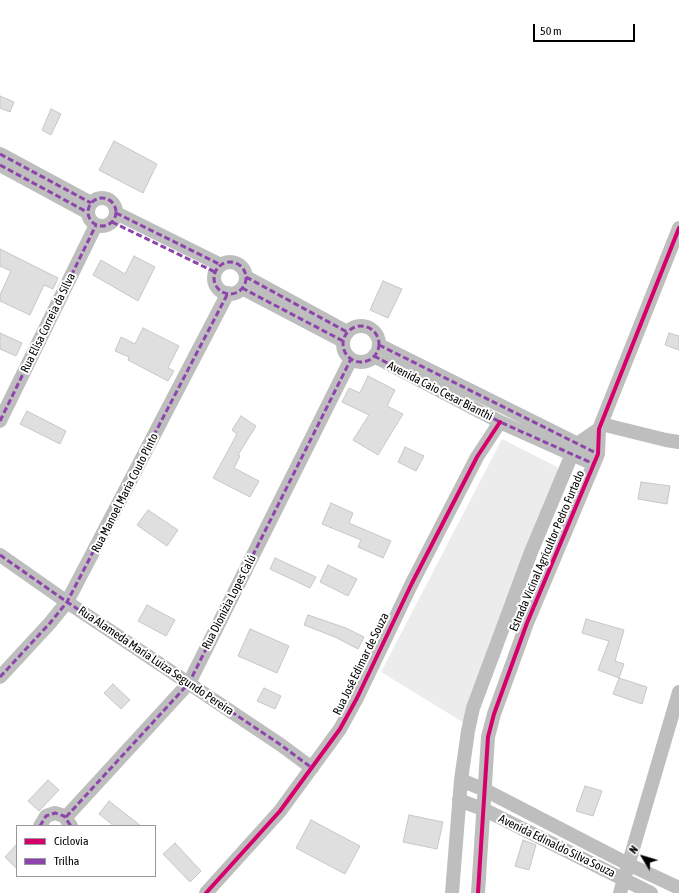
<!DOCTYPE html>
<html>
<head>
<meta charset="utf-8">
<style>
	body { margin:0 }
	#map { position:relative; width:679px; height:893px; overflow:hidden; background:#fff; font-family:"Asap Condensed",sans-serif }
	canvas { display:block }
	.legend { position:absolute; left:16px; top:825px; width:140px; height:52px; box-sizing:border-box; background:#fff; border:1px solid #999; margin:0; padding:5px 7px; list-style:none; font-size:12px; color:#000 }
	.legend li { display:flex; align-items:center; gap:8px; height:20px }
	.legend b { width:20px; border:1px solid #999 }
	.north { position:absolute; left:623px; top:837px; width:40px; height:40px; -webkit-text-stroke:3px #fff; paint-order:stroke; rotate:308deg; font-size:11px; font-weight:700; line-height:16px; text-align:center; color:#000 }
	.north::after { content:''; display:block; margin:auto; width:14px; height:18px; background:#000; clip-path:polygon(50% 0,100% 100%,50% 72%,0 100%) }
	.scale { position:absolute; left:533px; top:24px; width:102px; height:18px; box-sizing:border-box; border:2px solid #000; border-top:0; padding-left:5px; font-size:12px; line-height:14px; white-space:nowrap; color:#000; -webkit-text-stroke:3px #fff; paint-order:stroke }
</style>
</head>
<body>
<div id="map">
<canvas width="679" height="893"></canvas>
<ul class="legend">
<li><b style="height:5px;background:#d6006c"></b>Ciclovia</li>
<li><b style="height:5px;background:#8e44ad"></b>Trilha</li>
</ul>
<div class="north">N</div>
<div class="scale">50 m</div>
</div>
<script>
const ctx = document.querySelector('canvas').getContext('2d');
ctx.lineJoin = 'round';
function fill(path, color) {
  ctx.fillStyle = color;
  ctx.fill(path, 'evenodd');
}
function toPath(rows) {
  const path = new Path2D();
  for (const r of rows) {
    if (r.length === 3) {
      path.moveTo(r[0] + r[2], r[1]);
      path.arc(r[0], r[1], r[2], 0, 2 * Math.PI);
      continue;
    }
    path.moveTo(r[0], r[1]);
    for (let i = 2; i < r.length; i += 2) path.lineTo(r[i], r[i + 1]);
  }
  return path;
}
function stroke(path, color, width, dash) {
  ctx.strokeStyle = color;
  ctx.lineWidth = width;
  ctx.lineCap = dash ? 'butt' : 'round';
  ctx.setLineDash(dash || []);
  ctx.stroke(path);
}
function write(font, color, halo, rows, align = 'center') {
  ctx.font = font + ' "Asap Condensed",sans-serif';
  ctx.lineWidth = 4;
  ctx.setLineDash([]);
  ctx.textBaseline = 'middle';
  ctx.strokeStyle = halo;
  ctx.fillStyle = color;
  for (const [text, x, y, turn = 0] of rows) {
    ctx.save();
    ctx.translate(x, y);
    ctx.rotate((+turn || 0) * Math.PI / 180);
    ctx.textAlign = isNaN(turn) ? turn : align;
    if (halo) ctx.strokeText(text, 0, 0);
    ctx.fillText(text, 0, 0);
    ctx.restore();
  }
}
fill(toPath([
	[502,439,565,471,469,726,381,672]
]), '#ececec');
const building = toPath([
	[0,96,14,102,10,112,0,108,0,96],
	[51,109,61,114,51,135,42,130,51,109],
	[114,141,157,164,143,193,99,170,114,141],
	[0,249,58,278,53,289,44,285,30,315,0,301,0,295,11,271,0,266,0,249],
	[134,256,155,267,138,301,93,275,101,260,125,274,134,256],
	[383,281,402,289,388,318,370,310,383,281],
	[143,328,179,346,168,368,174,371,168,381,128,360,129,357,115,351,121,337,135,344,143,328],
	[0,333,22,343,16,356,0,349,0,333],
	[669,333,679,336,679,350,665,345,669,333],
	[368,376,395,390,387,406,403,414,378,455,353,440,369,415,342,402,349,388,360,393,368,376],
	[27,411,66,431,60,444,20,424,27,411],
	[241,416,256,426,238,455,240,456,234,468,259,481,250,497,213,478,237,434,232,430,241,416],
	[405,447,424,456,416,471,398,462,405,447],
	[641,482,670,486,667,504,638,499,641,482],
	[331,503,353,513,349,523,391,541,383,558,358,547,361,540,322,524,331,503],
	[148,510,178,530,167,546,137,525,148,510],
	[275,558,316,577,310,588,270,569,275,558],
	[328,565,357,579,348,596,320,582,328,565],
	[147,605,175,620,166,636,138,621,147,605],
	[308,615,346,628,364,637,358,649,335,637,304,625,308,615],
	[586,619,624,630,615,661,624,664,619,678,598,670,609,641,582,633,586,619],
	[250,629,289,646,277,673,238,656,250,629],
	[619,678,647,687,642,704,613,694,619,678],
	[113,684,130,700,121,709,104,693,113,684],
	[264,688,281,696,275,709,257,701,264,688],
	[48,780,59,790,39,811,28,801,48,780],
	[585,786,602,791,593,816,576,811,585,786],
	[109,801,141,826,114,826,99,814,109,801],
	[409,815,443,822,437,849,403,842,409,815],
	[311,820,360,846,345,874,296,848,311,820],
	[523,840,536,845,529,870,515,866,523,840],
	[175,843,201,871,190,882,163,854,175,843],
	[17,844,17,869,5,857,17,844]
]);
fill(building, '#dfdfdf');
stroke(building, '#c7c7c7', 1);
stroke(toPath([
	[0,154,91,203],
	[0,165,87,212],
	[102,212,14],
	[116,213,221,265],
	[230,278,16],
	[246,277,347,332],
	[242,288,343,341],
	[361,344,18],
	[379,345,598,454],
	[374,356,500,422,594,464],
	[0,421,96,225],
	[601,424,666,440,679,442],
	[0,555,67,602,281,745,312,768],
	[0,677,50,623,67,602,228,293],
	[461,780,485,790,628,864,679,888],
	[459,800,485,810,651,893],
	[66,817,189,683,351,359],
	[40,826,46,816,55,813,64,816,71,826],
	[206,893,280,811,340,729,357,698,412,583,477,457,500,422],
	[452,893,461,780,468,731,473,708,531,552,572,454,577,444,599,429],
	[478,893,488,737,494,714,527,623,598,454,599,429,679,228],
	[620,893,679,692]
]), '#bebebe', 14);
stroke(toPath([
	[0,154,91,203],
	[0,165,87,212],
	[102,212,14],
	[116,213,221,265],
	[112,222,215,272],
	[230,278,16],
	[246,277,347,332],
	[242,288,343,341],
	[361,344,18],
	[379,345,598,454],
	[374,356,500,422,594,464],
	[0,421,96,225],
	[0,555,67,602,281,745,312,768],
	[0,677,50,623,67,602,228,293],
	[66,817,189,683,351,359],
	[40,826,46,816,55,813,64,816,71,826]
]), '#8e44ad', 3, [6, 3]);
stroke(toPath([
	[206,893,280,811,340,729,357,698,412,583,477,457,500,422],
	[478,893,488,737,494,714,527,623,598,454,599,429,679,228]
]), '#d6006c', 4);
write('12px', '#000', '#fff', [
	["Rua Elisa Correia da Silva",48,323,-64],
	["Avenida Caio Cesar Bianthi",440,391,27],
	["Rua Manoel Maria Couto Pinto",125,493,-63],
	["Estrada Vicinal Agricultor Pedro Furtado",547,551,-67],
	["Rua Dionizia Lopes Calú",229,602,-63],
	["Rua Alameda Maria Luiza Segundo Pereira",156,661,34],
	["Rua José Edimar de Souza",361,664,-64],
	["Avenida Edinaldo Silva Souza",557,846,26]
]);
</script>
</body>
</html>
